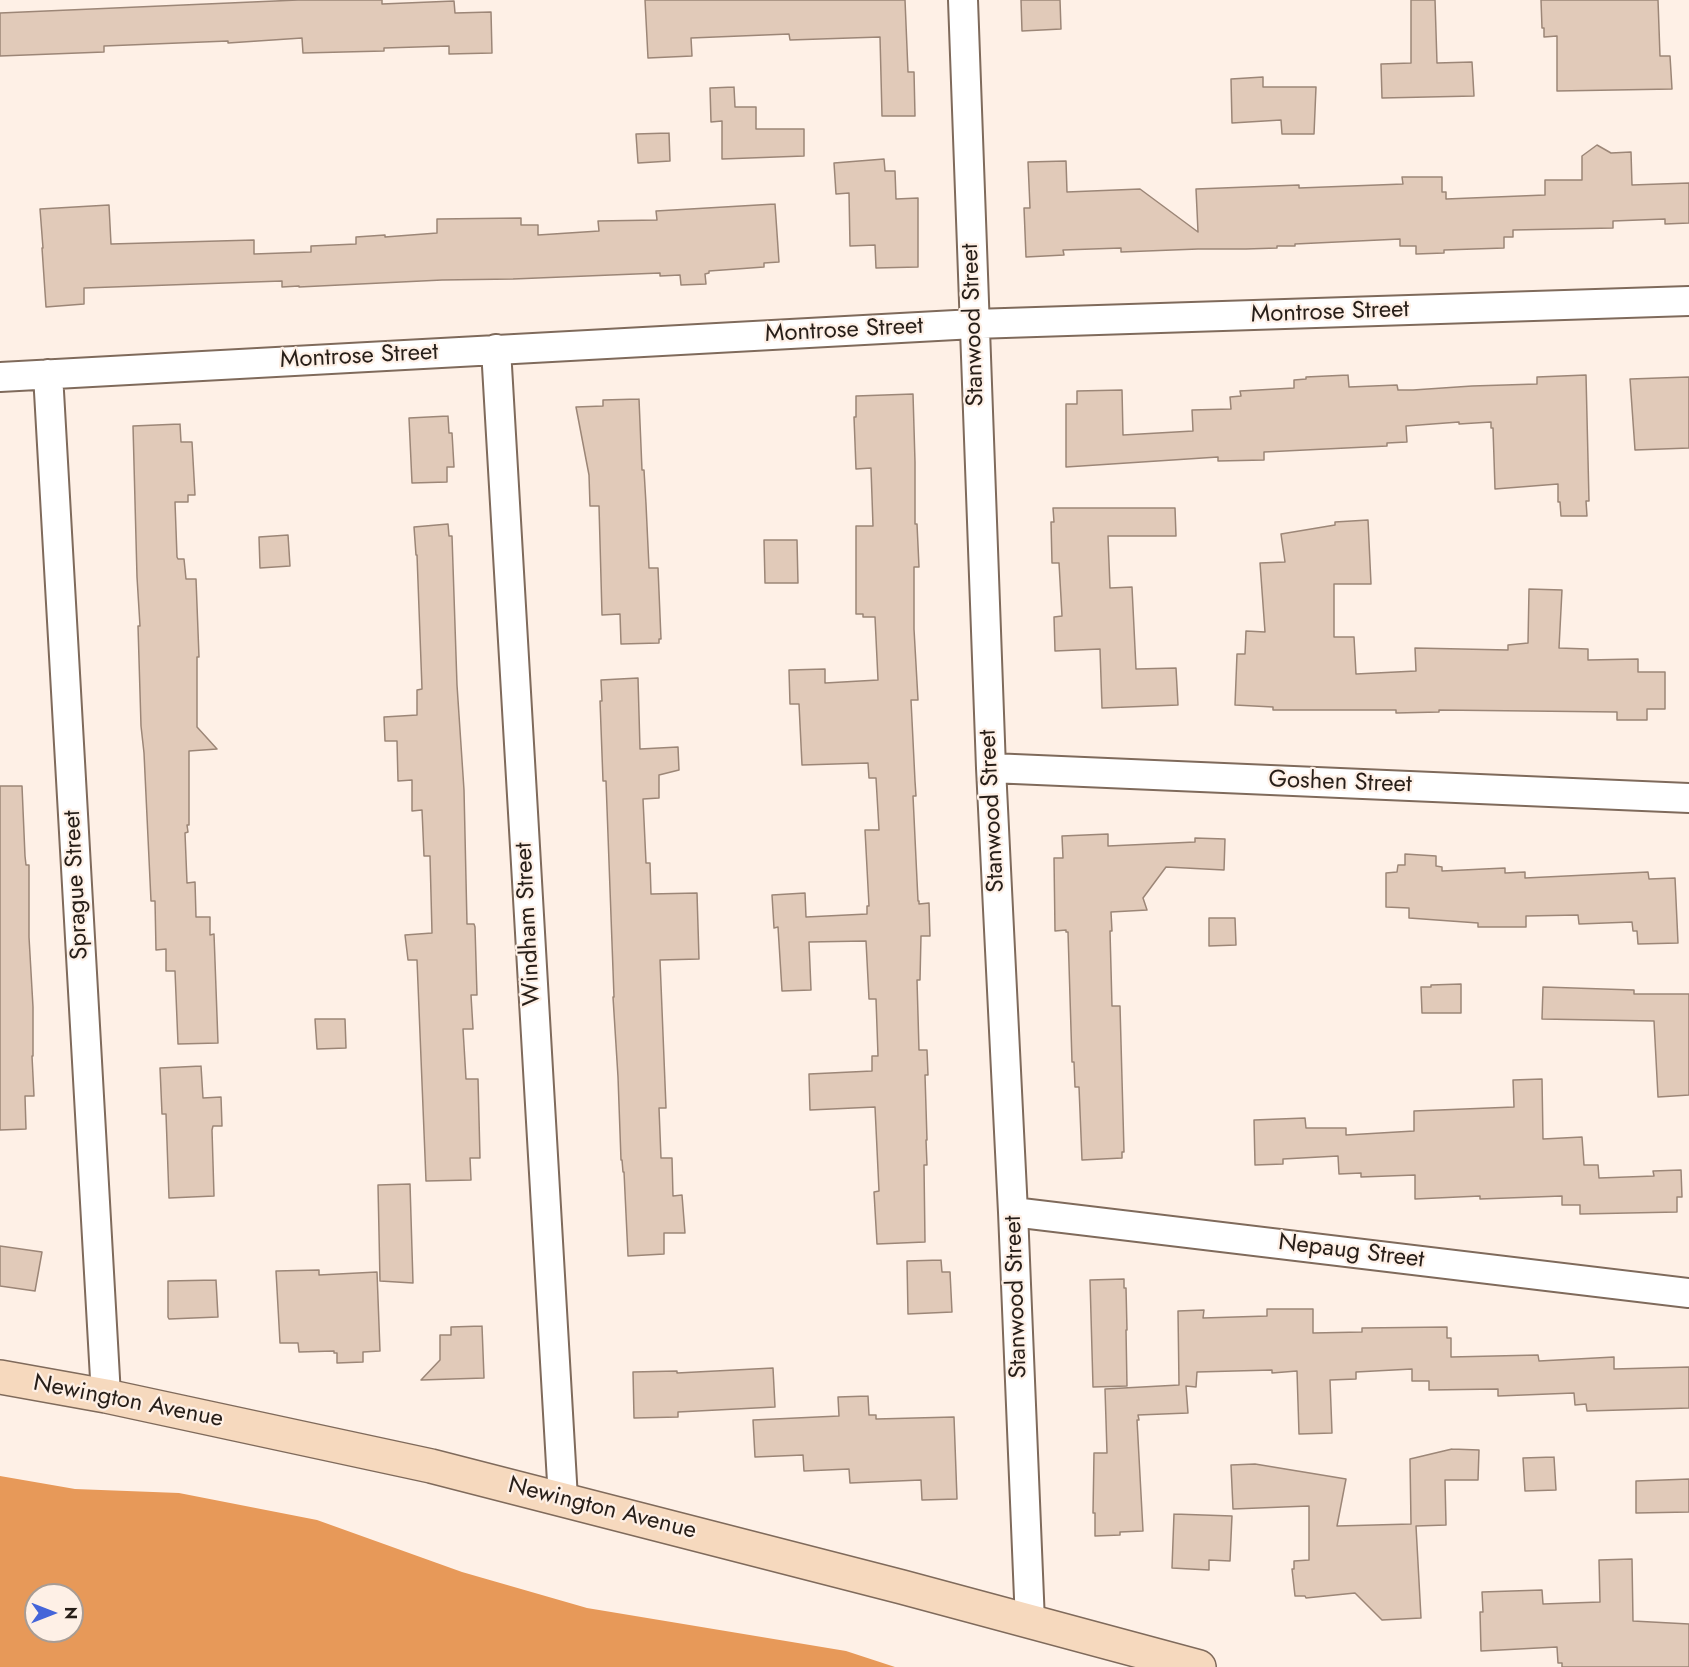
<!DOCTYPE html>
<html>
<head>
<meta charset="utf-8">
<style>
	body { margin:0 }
	#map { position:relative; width:1689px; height:1667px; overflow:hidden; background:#fef0e6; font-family:Jost,sans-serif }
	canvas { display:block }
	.north { position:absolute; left:24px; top:1583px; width:60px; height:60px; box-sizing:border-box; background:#fef0e6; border:2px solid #a89c94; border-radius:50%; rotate:90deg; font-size:16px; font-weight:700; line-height:24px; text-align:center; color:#271e18 }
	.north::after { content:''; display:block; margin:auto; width:21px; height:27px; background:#4565d9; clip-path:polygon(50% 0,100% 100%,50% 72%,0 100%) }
</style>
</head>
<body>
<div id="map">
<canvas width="1689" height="1667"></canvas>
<div class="north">N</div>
</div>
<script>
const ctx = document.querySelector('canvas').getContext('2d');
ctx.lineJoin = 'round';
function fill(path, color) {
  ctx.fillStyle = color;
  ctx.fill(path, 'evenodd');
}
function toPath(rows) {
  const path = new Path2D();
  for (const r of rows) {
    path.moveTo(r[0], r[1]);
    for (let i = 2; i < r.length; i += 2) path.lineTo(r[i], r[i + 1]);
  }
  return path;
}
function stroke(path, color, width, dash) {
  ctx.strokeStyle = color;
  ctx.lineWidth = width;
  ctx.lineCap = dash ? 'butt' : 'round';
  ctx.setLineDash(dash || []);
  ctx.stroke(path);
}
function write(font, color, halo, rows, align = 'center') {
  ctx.font = font + ' Jost,sans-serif';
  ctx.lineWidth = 4.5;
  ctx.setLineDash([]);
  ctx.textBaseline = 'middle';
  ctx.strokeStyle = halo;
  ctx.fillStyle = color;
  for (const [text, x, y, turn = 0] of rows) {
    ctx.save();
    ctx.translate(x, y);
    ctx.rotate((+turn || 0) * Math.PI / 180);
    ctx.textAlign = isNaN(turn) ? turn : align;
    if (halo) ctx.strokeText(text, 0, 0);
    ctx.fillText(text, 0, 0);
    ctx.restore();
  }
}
fill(toPath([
	[0,1476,75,1489,179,1493,317,1520,462,1572,587,1608,846,1651,895,1667,0,1667],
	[36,1595,72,1595,72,1631,36,1631]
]), '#e79959');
const building = toPath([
	[298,0,382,0,382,4,454,1,455,13,491,12,492,53,449,54,449,46,384,48,384,51,303,53,302,38,228,43,228,41,104,46,104,52,0,56,0,13,298,0],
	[645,0,905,0,908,72,914,72,915,116,882,116,880,37,790,40,789,34,691,38,692,56,648,58,645,0],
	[1021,0,1060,0,1061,29,1022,31,1021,0],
	[1411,0,1435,0,1437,63,1472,62,1474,96,1382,98,1381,64,1411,63,1411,0],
	[1541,0,1658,0,1660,56,1670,56,1672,89,1557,91,1557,36,1544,37,1544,28,1542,28,1541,0],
	[1263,77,1263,87,1316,87,1314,134,1282,134,1281,120,1232,123,1231,79,1263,77],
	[734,87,735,107,756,107,756,129,804,129,804,156,722,159,722,121,711,122,710,88,734,87],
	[669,133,670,161,638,163,636,134,669,133],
	[1597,145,1611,153,1631,152,1632,185,1689,183,1689,223,1665,224,1665,219,1613,221,1613,228,1513,230,1513,237,1504,237,1504,248,1444,250,1444,253,1416,254,1416,246,1400,246,1400,239,1295,244,1295,246,1277,246,1277,248,1246,249,1198,249,1121,252,1121,248,1063,250,1064,255,1026,257,1024,208,1030,208,1028,162,1066,161,1067,192,1140,189,1198,232,1196,189,1299,185,1299,188,1403,184,1402,177,1442,177,1442,192,1446,192,1446,199,1545,195,1545,180,1582,180,1582,156,1597,145],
	[884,159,885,171,895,171,896,199,918,198,918,267,876,268,875,245,850,246,849,193,836,194,834,163,884,159],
	[775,204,779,262,764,263,764,267,709,271,709,273,705,274,706,284,681,285,680,275,660,276,660,273,513,279,442,280,299,287,299,286,282,287,282,281,84,288,84,304,46,307,42,248,43,248,40,209,109,205,111,244,254,240,254,254,311,252,311,246,356,244,356,237,385,235,385,237,437,233,437,219,521,218,521,225,538,225,538,235,599,231,598,221,657,220,656,211,775,204],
	[1348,375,1349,387,1397,385,1398,390,1413,390,1472,386,1537,384,1537,377,1586,375,1589,501,1586,501,1587,516,1561,516,1560,502,1558,502,1558,484,1495,489,1493,428,1491,428,1491,422,1459,424,1459,422,1406,426,1407,442,1387,443,1387,446,1264,452,1264,460,1218,461,1218,457,1066,467,1066,404,1077,404,1077,391,1122,390,1123,435,1193,431,1192,410,1231,409,1230,397,1241,396,1240,391,1294,388,1294,380,1306,379,1306,377,1348,375],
	[1689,377,1689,448,1635,450,1630,379,1689,377],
	[913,394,915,462,915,524,917,524,919,567,914,567,914,629,918,700,911,700,915,781,916,796,913,796,918,901,919,901,919,904,929,903,930,936,921,936,920,980,917,980,919,1050,927,1050,928,1075,925,1075,927,1140,926,1140,927,1165,924,1165,925,1242,877,1244,874,1192,879,1191,875,1107,810,1110,809,1074,872,1071,872,1056,878,1056,876,999,869,999,866,941,809,942,811,990,782,991,778,927,774,928,772,895,805,893,806,917,867,914,867,906,869,906,865,830,879,830,876,778,869,778,868,763,802,765,799,704,790,704,789,670,825,669,825,683,878,680,875,617,863,617,863,614,856,614,856,526,873,526,871,468,856,469,854,417,856,417,856,396,913,394],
	[639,399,642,470,644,470,646,504,649,568,658,568,661,639,659,639,659,643,621,644,620,614,602,615,599,506,590,506,589,475,576,407,603,406,603,400,639,399],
	[448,416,449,433,452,433,454,467,447,467,447,482,412,483,409,418,448,416],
	[180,424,181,442,192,442,195,495,188,495,188,502,175,502,177,557,178,559,184,559,186,579,196,579,199,657,197,657,197,727,217,749,189,751,189,825,187,825,188,832,185,833,187,883,195,882,196,917,210,917,210,935,214,934,218,1043,178,1044,175,971,166,971,166,949,156,950,155,901,151,901,144,753,141,726,138,626,140,626,137,577,133,426,180,424],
	[1053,508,1175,508,1176,536,1108,536,1110,588,1132,587,1136,669,1176,668,1178,705,1102,708,1100,649,1055,651,1054,617,1062,616,1059,563,1052,563,1051,522,1054,522,1053,508],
	[1368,520,1371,584,1334,584,1334,637,1354,637,1356,674,1416,671,1415,648,1508,650,1508,645,1528,643,1529,589,1562,590,1559,648,1588,649,1588,660,1638,659,1638,672,1665,672,1665,709,1647,709,1647,720,1617,720,1617,712,1439,710,1439,712,1396,713,1396,710,1273,710,1273,707,1235,705,1237,654,1245,654,1246,631,1265,632,1260,563,1285,562,1281,534,1335,525,1335,522,1368,520],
	[448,524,449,536,452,536,457,685,464,790,467,924,474,924,475,927,477,995,471,995,473,1029,463,1029,466,1079,478,1079,480,1158,470,1158,471,1180,426,1181,417,960,408,960,405,935,432,933,430,856,424,856,422,810,412,811,412,780,398,781,397,741,385,741,384,717,417,715,417,690,422,689,417,555,416,555,414,527,448,524],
	[288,535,290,566,260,568,259,537,288,535],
	[764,540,797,540,798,583,765,583,764,540],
	[638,678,640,749,678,747,679,770,659,775,659,798,643,799,646,863,650,863,651,894,697,893,699,959,660,960,666,1108,659,1108,661,1158,672,1158,673,1196,682,1195,685,1233,664,1233,664,1254,628,1256,624,1172,623,1172,622,1160,621,1160,618,1077,613,997,614,997,606,781,603,781,600,701,602,701,601,680,638,678],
	[0,786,22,786,25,856,26,865,29,865,29,937,33,1007,33,1056,32,1056,34,1096,25,1096,26,1129,0,1130,0,786],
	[1108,834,1108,846,1195,842,1195,838,1225,839,1224,870,1166,867,1143,898,1147,910,1111,912,1112,931,1110,931,1112,1006,1120,1006,1124,1152,1122,1152,1122,1158,1082,1160,1079,1087,1075,1087,1074,1062,1072,1062,1068,932,1066,932,1066,930,1055,931,1054,858,1063,858,1062,836,1108,834],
	[1405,854,1436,856,1436,866,1442,867,1442,871,1505,868,1505,873,1525,872,1525,878,1648,872,1649,879,1675,878,1678,943,1638,944,1637,931,1633,931,1632,922,1579,924,1578,915,1526,916,1526,927,1478,927,1478,923,1409,918,1409,908,1386,907,1386,873,1397,872,1398,865,1405,865,1405,854],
	[1209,918,1235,918,1236,945,1209,946,1209,918],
	[1461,984,1461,1013,1422,1013,1421,987,1431,987,1431,985,1461,984],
	[1543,987,1634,990,1634,994,1689,994,1689,1095,1658,1097,1654,1021,1542,1019,1543,987],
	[315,1019,345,1019,346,1048,317,1049,315,1019],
	[201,1066,203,1098,221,1097,222,1126,213,1126,212,1130,214,1196,169,1198,166,1114,162,1114,160,1068,201,1066],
	[1542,1079,1543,1139,1582,1137,1584,1165,1598,1165,1599,1178,1654,1176,1653,1171,1681,1170,1682,1197,1677,1197,1677,1212,1580,1214,1580,1205,1562,1205,1562,1196,1480,1199,1480,1196,1415,1199,1415,1175,1361,1177,1361,1173,1339,1174,1338,1156,1283,1159,1283,1164,1255,1165,1254,1120,1305,1118,1306,1128,1346,1128,1346,1135,1414,1131,1414,1111,1514,1107,1513,1080,1542,1079],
	[410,1184,413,1283,380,1281,378,1185,410,1184],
	[0,1246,42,1252,35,1291,0,1286,0,1246],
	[941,1260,942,1272,950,1272,952,1312,908,1314,907,1261,941,1260],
	[319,1270,319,1275,377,1272,380,1351,363,1352,363,1362,337,1363,337,1353,334,1353,334,1351,299,1352,298,1343,280,1343,276,1271,319,1270],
	[1124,1279,1124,1288,1126,1288,1127,1330,1126,1330,1127,1386,1093,1387,1090,1280,1124,1279],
	[216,1280,218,1317,169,1319,168,1317,168,1281,216,1280],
	[1267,1309,1313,1309,1313,1333,1362,1332,1362,1328,1447,1327,1447,1338,1451,1338,1451,1357,1538,1355,1539,1361,1614,1357,1614,1369,1689,1367,1689,1408,1587,1411,1586,1404,1575,1405,1574,1393,1498,1396,1498,1389,1429,1390,1429,1381,1412,1381,1412,1369,1356,1372,1356,1379,1330,1380,1332,1433,1299,1434,1297,1371,1272,1373,1272,1370,1197,1372,1196,1387,1186,1386,1188,1413,1138,1415,1139,1420,1137,1420,1143,1531,1120,1532,1120,1535,1095,1536,1095,1513,1093,1513,1094,1453,1107,1453,1105,1389,1179,1385,1178,1311,1204,1310,1203,1318,1267,1316,1267,1309],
	[482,1326,484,1378,421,1380,440,1360,440,1335,451,1335,451,1327,482,1326],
	[773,1368,775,1407,678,1412,678,1417,634,1418,633,1372,677,1371,677,1373,773,1368],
	[868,1396,869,1415,876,1415,876,1419,954,1417,957,1499,922,1500,921,1480,850,1483,849,1469,804,1471,803,1455,755,1457,753,1420,839,1416,838,1397,868,1396],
	[1452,1449,1479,1450,1478,1480,1445,1480,1446,1525,1416,1526,1421,1618,1382,1620,1355,1593,1306,1598,1305,1596,1295,1596,1292,1569,1294,1569,1294,1561,1309,1560,1309,1506,1233,1509,1231,1465,1255,1464,1346,1479,1337,1526,1411,1524,1410,1459,1452,1449],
	[1554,1457,1556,1490,1525,1491,1523,1458,1554,1457],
	[1689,1479,1689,1512,1636,1513,1636,1481,1689,1479],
	[1174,1514,1232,1516,1230,1561,1209,1560,1209,1570,1172,1568,1174,1514],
	[1632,1559,1633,1621,1689,1624,1689,1667,1562,1667,1562,1663,1558,1663,1557,1647,1481,1651,1480,1612,1483,1612,1482,1592,1542,1590,1543,1604,1600,1602,1599,1560,1632,1559]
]);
fill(building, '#e1cab9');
stroke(building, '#9c8677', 1.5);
const minor = toPath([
	[963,0,991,768,1013,1212,1030,1622],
	[496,349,563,1499],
	[48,374,106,1396],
	[0,377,974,324,1689,301],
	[991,768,1689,798],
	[1013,1212,1689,1293]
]);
const secondary = toPath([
	[0,1377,106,1396,431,1466,902,1587,1199,1667]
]);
stroke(minor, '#7f6a5b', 32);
stroke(secondary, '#7f6a5b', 36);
stroke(minor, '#fff', 28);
stroke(secondary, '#f6d9be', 33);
write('24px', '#271e18', '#fef0e6', [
	["Montrose Street",1330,313,-2],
	["Stanwood Street",974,325,-92],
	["Montrose Street",844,331,-3],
	["Montrose Street",359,357,-3],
	["Goshen Street",1340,783,2],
	["Stanwood Street",993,811,-93],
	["Sprague Street",77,885,-93],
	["Windham Street",529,924,-93],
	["Nepaug Street",1351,1252,7],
	["Stanwood Street",1017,1297,-92],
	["Newington Avenue",128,1402,11],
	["Newington Avenue",602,1509,14]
]);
</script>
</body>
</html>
